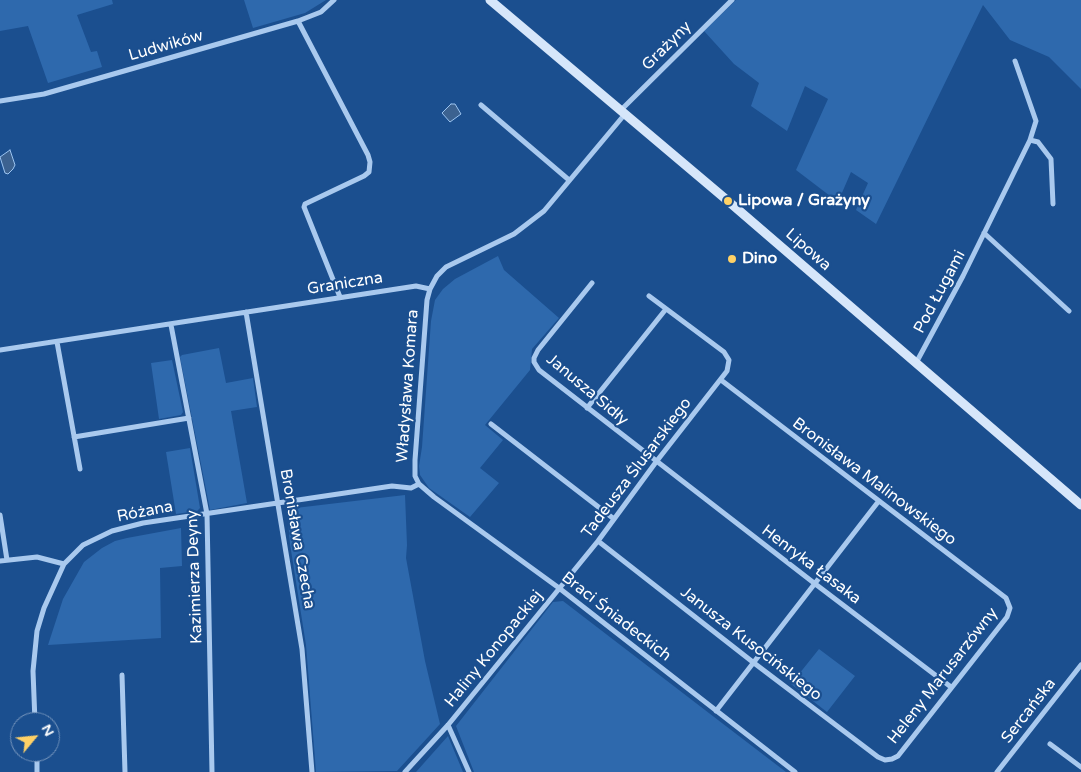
<!DOCTYPE html>
<html>
<head>
<meta charset="utf-8">
<style>
	body { margin:0 }
	#map { position:relative; width:1081px; height:772px; overflow:hidden; background:#1b4f8f; font-family:"Varela Round",sans-serif }
	canvas { display:block }
	.north { position:absolute; left:10px; top:712px; width:50px; height:50px; box-sizing:border-box; background:#1b4f8f; border:1px solid #7695bc; border-radius:50%; rotate:62deg; font-size:14px; font-weight:700; line-height:20px; text-align:center; color:#fff }
	.north::after { content:''; display:block; margin:auto; width:18px; height:22px; background:#ffd166; clip-path:polygon(50% 0,100% 100%,50% 72%,0 100%) }
</style>
</head>
<body>
<div id="map">
<canvas width="1081" height="772"></canvas>
<div class="north">N</div>
</div>
<script>
const ctx = document.querySelector('canvas').getContext('2d');
ctx.lineJoin = 'round';
function fill(path, color) {
  ctx.fillStyle = color;
  ctx.fill(path, 'evenodd');
}
function toPath(rows) {
  const path = new Path2D();
  for (const r of rows) {
    path.moveTo(r[0], r[1]);
    for (let i = 2; i < r.length; i += 2) path.lineTo(r[i], r[i + 1]);
  }
  return path;
}
function stroke(path, color, width, dash) {
  ctx.strokeStyle = color;
  ctx.lineWidth = width;
  ctx.lineCap = dash ? 'butt' : 'round';
  ctx.setLineDash(dash || []);
  ctx.stroke(path);
}
function write(font, color, halo, rows, align = 'center') {
  ctx.font = font + ' "Varela Round",sans-serif';
  ctx.lineWidth = 4.5;
  ctx.setLineDash([]);
  ctx.textBaseline = 'middle';
  ctx.strokeStyle = halo;
  ctx.fillStyle = color;
  for (const [text, x, y, turn = 0] of rows) {
    ctx.save();
    ctx.translate(x, y);
    ctx.rotate((+turn || 0) * Math.PI / 180);
    ctx.textAlign = isNaN(turn) ? turn : align;
    if (halo) ctx.strokeText(text, 0, 0);
    ctx.fillText(text, 0, 0);
    ctx.restore();
  }
}
fill(toPath([
	[0,0,112,0,113,4,77,15,91,52,97,51,102,67,48,83,28,26,0,31],
	[244,0,326,0,305,13,253,28],
	[736,0,1081,0,1081,89,1049,57,1010,40,983,5,876,224,856,210,868,183,851,172,838,202,796,170,828,99,805,86,787,131,751,106,759,83,734,64,704,31],
	[498,256,504,270,559,318,532,349,530,370,485,425,503,440,480,468,499,483,470,517,429,488,420,475,419,466,422,447,431,321,435,300,443,289,455,279],
	[219,348,226,383,253,378,257,407,231,411,247,503,210,510,180,357,182,355],
	[172,360,183,412,181,415,159,419,151,363],
	[190,448,200,508,197,511,176,514,166,452],
	[405,495,407,545,406,558,425,661,440,724,397,771,316,772,306,645,290,544,287,509],
	[181,528,182,566,160,568,161,638,48,645,63,599,84,562,102,548,115,541,127,538],
	[563,601,718,720,786,772,474,772,456,726,553,602],
	[819,649,855,676,827,712,791,684],
	[448,736,463,772,416,772]
]), '#2e69ad');
const water = toPath([
	[451,104,455,104,461,114,450,122,442,113,451,104],
	[10,150,15,165,13,169,8,174,5,173,0,157,10,150]
]);
fill(water, '#3c6290');
stroke(water, '#9cc4f0', 1);
stroke(toPath([
	[298,21,368,155,370,162,369,172,364,176,305,204,304,207,340,297],
	[1015,61,1036,121,1030,140],
	[0,101,44,94,298,21,321,12,334,0],
	[481,105,569,180],
	[621,110,732,0],
	[625,114,544,211,514,234,446,267,437,276,430,289,427,300,415,460,415,476,419,484,434,497,559,588,795,772],
	[984,233,1069,311],
	[592,283,538,350,534,358,534,362,539,370,814,583,951,687],
	[246,312,302,649,312,772],
	[171,325,207,514,212,772],
	[57,342,80,469],
	[0,350,416,286,430,289],
	[916,363,963,276,1030,140,1038,142,1051,159,1053,204],
	[587,408,666,309],
	[491,424,614,519],
	[74,437,189,418],
	[0,515,7,560],
	[598,541,754,663,878,757,885,760,892,759,898,756,1007,617,1010,608,1006,598,721,380],
	[0,561,37,557,64,564],
	[122,675,125,772],
	[716,711,878,502],
	[35,722,33,671,37,631,44,608,64,564,83,545,112,531,143,523,392,486,411,488,419,484],
	[448,725,469,772],
	[1050,744,1081,767],
	[37,752,37,772],
	[405,772,448,725,598,541,656,462,727,371,729,360,724,352,649,296],
	[997,772,1081,665]
]), '#a9c9ee', 5);
stroke(toPath([
	[490,0,728,201,1081,505]
]), '#d6e6fa', 9);
for (const [x, y, r, color] of [
	[728,201,5,"#ffd166"],
	[732,259,5,"#ffd166"]
]) {
  const dot = new Path2D();
  dot.arc(x, y, r, 0, 2 * Math.PI);
  ctx.fillStyle = color;
  ctx.fill(dot);
  stroke(dot, '#1b4f8f', 2);
}
write('16px', '#fff', '#1b4f8f', [
	["Ludwików",166,46,-16],
	["Grażyny",667,46,-45],
	["Lipowa",808,250,41],
	["Graniczna",345,284,-9],
	["Pod Ługami",940,292,-62],
	["Władysława Komara",408,386,-86],
	["Janusza Sidły",587,390,40],
	["Tadeusza Ślusarskiego",637,468,-53],
	["Bronisława Malinowskiego",874,482,37],
	["Różana",145,512,-11],
	["Bronisława Czecha",297,539,80],
	["Henryka Łasaka",811,565,37],
	["Kazimierza Deyny",195,577,-92],
	["Braci Śniadeckich",616,617,38],
	["Janusza Kusocińskiego",751,644,38],
	["Haliny Konopackiej",494,649,-51],
	["Heleny Marusarzówny",943,676,-52],
	["Sercańska",1029,711,-52]
]);
write('bold 16px', '#fff', '#1b4f8f', [
	["Lipowa / Grażyny",738,201],
	["Dino",742,259]
], 'left');
</script>
</body>
</html>
